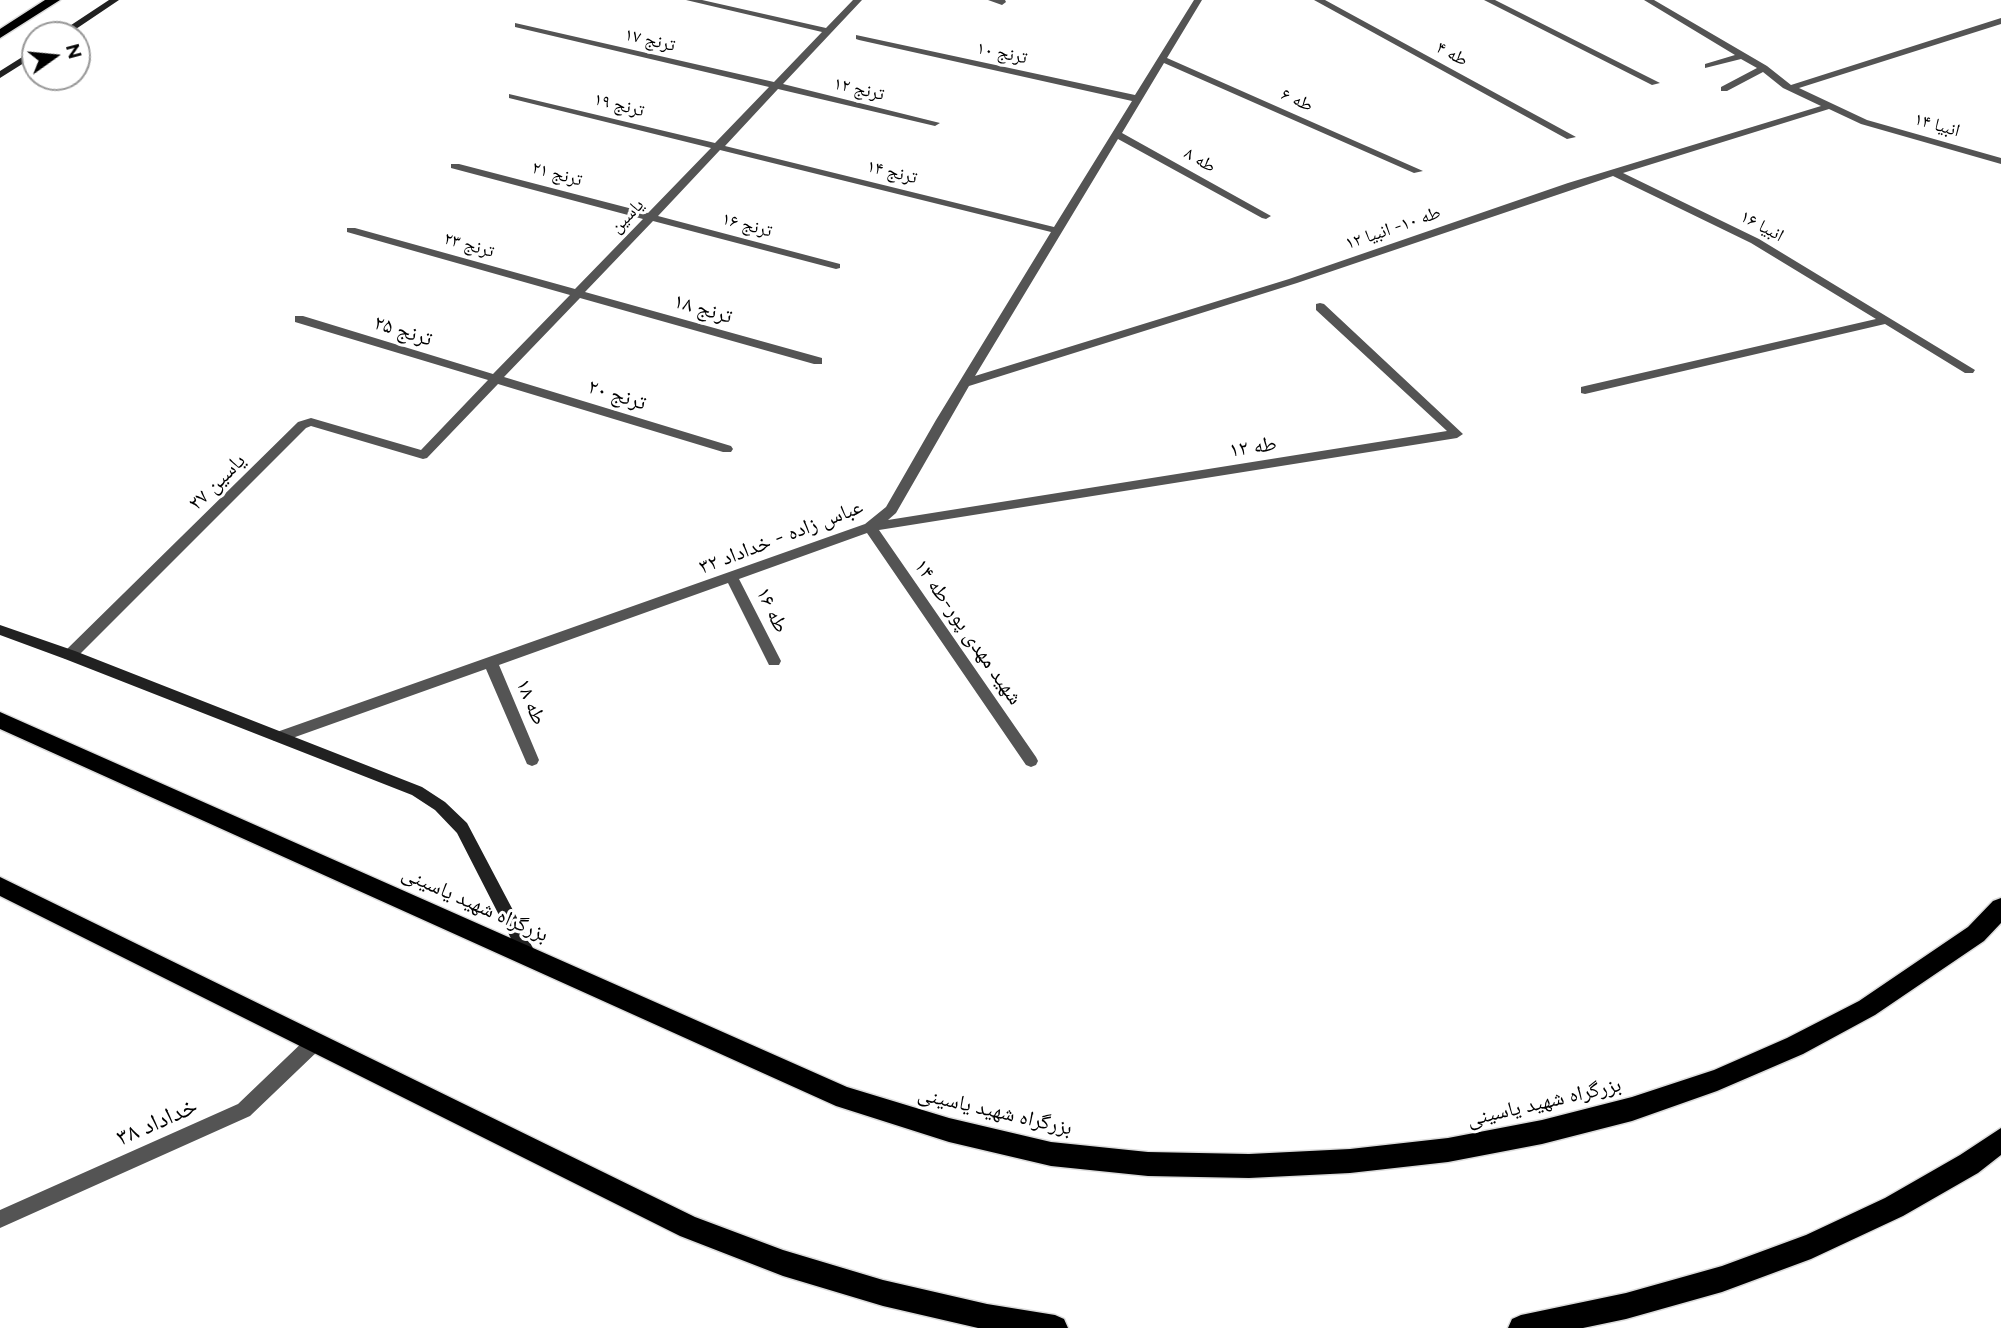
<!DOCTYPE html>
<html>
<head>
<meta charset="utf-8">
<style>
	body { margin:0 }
	#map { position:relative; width:2001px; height:1328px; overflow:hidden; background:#fff; font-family:Raleway,sans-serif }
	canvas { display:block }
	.north { position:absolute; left:21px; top:21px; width:70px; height:70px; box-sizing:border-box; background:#fff; border:2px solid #999; border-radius:50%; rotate:75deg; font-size:19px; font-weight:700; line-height:28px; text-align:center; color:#000 }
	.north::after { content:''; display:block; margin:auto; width:24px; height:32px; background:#000; clip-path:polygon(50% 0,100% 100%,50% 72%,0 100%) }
</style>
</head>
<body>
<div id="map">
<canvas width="2001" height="1328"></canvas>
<div class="north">N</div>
</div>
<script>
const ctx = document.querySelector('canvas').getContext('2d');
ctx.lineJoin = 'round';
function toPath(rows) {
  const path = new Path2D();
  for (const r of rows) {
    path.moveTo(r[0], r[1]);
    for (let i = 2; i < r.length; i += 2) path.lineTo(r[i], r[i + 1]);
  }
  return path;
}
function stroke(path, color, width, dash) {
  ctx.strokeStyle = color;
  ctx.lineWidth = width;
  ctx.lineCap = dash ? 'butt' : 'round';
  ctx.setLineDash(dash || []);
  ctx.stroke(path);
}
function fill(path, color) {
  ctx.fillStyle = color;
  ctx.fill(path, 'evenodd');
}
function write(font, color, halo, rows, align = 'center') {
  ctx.font = font + ' Raleway,"Noto Naskh Arabic",sans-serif';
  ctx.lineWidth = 6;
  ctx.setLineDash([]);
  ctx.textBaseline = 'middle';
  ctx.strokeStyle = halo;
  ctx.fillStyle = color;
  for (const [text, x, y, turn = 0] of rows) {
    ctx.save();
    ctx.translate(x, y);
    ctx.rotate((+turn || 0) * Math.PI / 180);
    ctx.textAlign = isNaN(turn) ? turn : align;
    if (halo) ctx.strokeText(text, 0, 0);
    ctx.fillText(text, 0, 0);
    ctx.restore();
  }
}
const trunk = toPath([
	[45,0,60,0,0,38,0,29,45,0],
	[0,712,847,1087,949,1118,1051,1142,1148,1152,1249,1154,1350,1149,1448,1138,1542,1120,1632,1097,1714,1070,1787,1038,1859,1001,1968,927,1993,901,2001,898,2001,923,1984,941,1875,1015,1803,1054,1717,1091,1632,1121,1542,1144,1448,1162,1350,1173,1249,1178,1148,1176,1051,1166,949,1142,836,1106,0,729,0,712],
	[0,877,695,1217,783,1250,883,1280,987,1304,1055,1315,1064,1319,1068,1328,978,1328,883,1306,783,1276,680,1236,0,896,0,877],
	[2001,1128,2001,1155,1978,1173,1903,1216,1811,1259,1722,1292,1626,1319,1583,1328,1508,1328,1512,1319,1521,1315,1626,1293,1722,1266,1806,1235,1885,1198,1960,1155,2001,1128]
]);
stroke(trunk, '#dbdbdb', 3);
fill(toPath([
	[686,0,702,0,826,28,853,0,862,0,783,84,940,123,935,126,778,89,725,146,1054,227,1132,101,859,40,856,39,856,35,1135,95,1194,0,1202,0,1167,58,1423,171,1414,173,1164,63,1122,133,1271,216,1266,219,1262,218,1118,139,975,376,1289,279,1568,183,1821,106,1783,88,1763,72,1727,91,1721,91,1721,87,1757,68,1741,59,1705,68,1705,64,1735,55,1644,0,1654,0,1767,66,1791,85,2001,18,2001,24,1799,88,1867,120,2001,158,2001,164,1861,124,1829,109,1623,173,1759,239,1975,370,1973,373,1965,373,1885,324,1585,394,1581,393,1581,387,1585,386,1876,319,1751,243,1613,176,1297,283,969,386,896,513,888,520,1447,431,1316,310,1316,304,1320,303,1324,304,1463,434,1457,438,879,530,1036,757,1038,761,1036,765,1031,767,1026,765,867,533,739,579,781,661,779,665,769,665,728,583,499,665,539,760,537,764,532,766,527,764,486,669,284,741,274,741,272,737,274,733,865,524,886,507,936,420,1051,232,720,150,658,216,840,264,840,268,836,269,653,221,585,292,822,358,822,364,814,364,580,298,504,377,731,446,733,449,731,452,723,452,498,384,427,458,423,459,311,426,306,428,75,659,65,659,63,655,65,651,298,422,311,418,421,450,488,380,295,322,295,316,303,316,493,374,570,295,347,232,347,228,355,228,575,289,643,219,451,168,451,164,459,164,648,213,711,148,509,98,509,94,715,143,769,87,515,27,515,23,774,82,822,32,686,0],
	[988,0,1005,0,1006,2,1002,5,988,0],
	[1314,0,1325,0,1576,137,1567,139,1314,0],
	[1484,0,1495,0,1660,83,1652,85,1484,0],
	[315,1034,321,1036,323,1042,321,1048,250,1116,0,1228,0,1210,238,1104,309,1036,315,1034]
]), '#545454');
fill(toPath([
	[109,0,119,0,67,35,56,35,109,0],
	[35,49,35,56,0,78,0,71,35,49],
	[0,625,75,651,422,787,445,802,467,823,535,952,537,957,535,962,529,964,523,962,457,833,435,810,412,795,65,659,0,635,0,625]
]), '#212121');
fill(trunk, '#000');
write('18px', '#000', '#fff', [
	["ترنج ۱۷",650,40,13],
	["ترنج ۱۰",1002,53,12],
	["طه ۴",1452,54,28],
	["ترنج ۱۲",859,89,13],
	["طه ۶",1297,100,24],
	["ترنج ۱۹",619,105,14],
	["انبیا ۱۴",1937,125,16],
	["طه ۸",1200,160,29],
	["ترنج ۱۴",892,172,14],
	["ترنج ۲۱",557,174,15],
	["یاسین",627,216,-46],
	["ترنج ۱۶",747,225,15],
	["انبیا ۱۶",1762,226,28],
	["طه ۱۰- انبیا ۱۲",1393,228,-19],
	["ترنج ۲۳",469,245,16]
]);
write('21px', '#000', '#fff', [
	["ترنج ۱۸",703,309,16],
	["ترنج ۲۵",403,331,17],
	["ترنج ۲۰",617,395,17],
	["طه ۱۲",1253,447,-9],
	["یاسین ۲۷",217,482,-45],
	["عباس زاده - خداداد ۳۲",781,537,-21],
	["طه ۱۶",772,610,64],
	["شهید مهدی پور-طه ۱۴",968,632,55],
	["طه ۱۸",531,702,67],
	["بزرگراه شهید یاسینی",475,904,24],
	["بزرگراه شهید یاسینی",1544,1102,-13],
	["بزرگراه شهید یاسینی",995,1111,13]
]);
write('24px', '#000', '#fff', [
	["خداداد ۳۸",157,1122,-24]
]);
</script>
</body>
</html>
